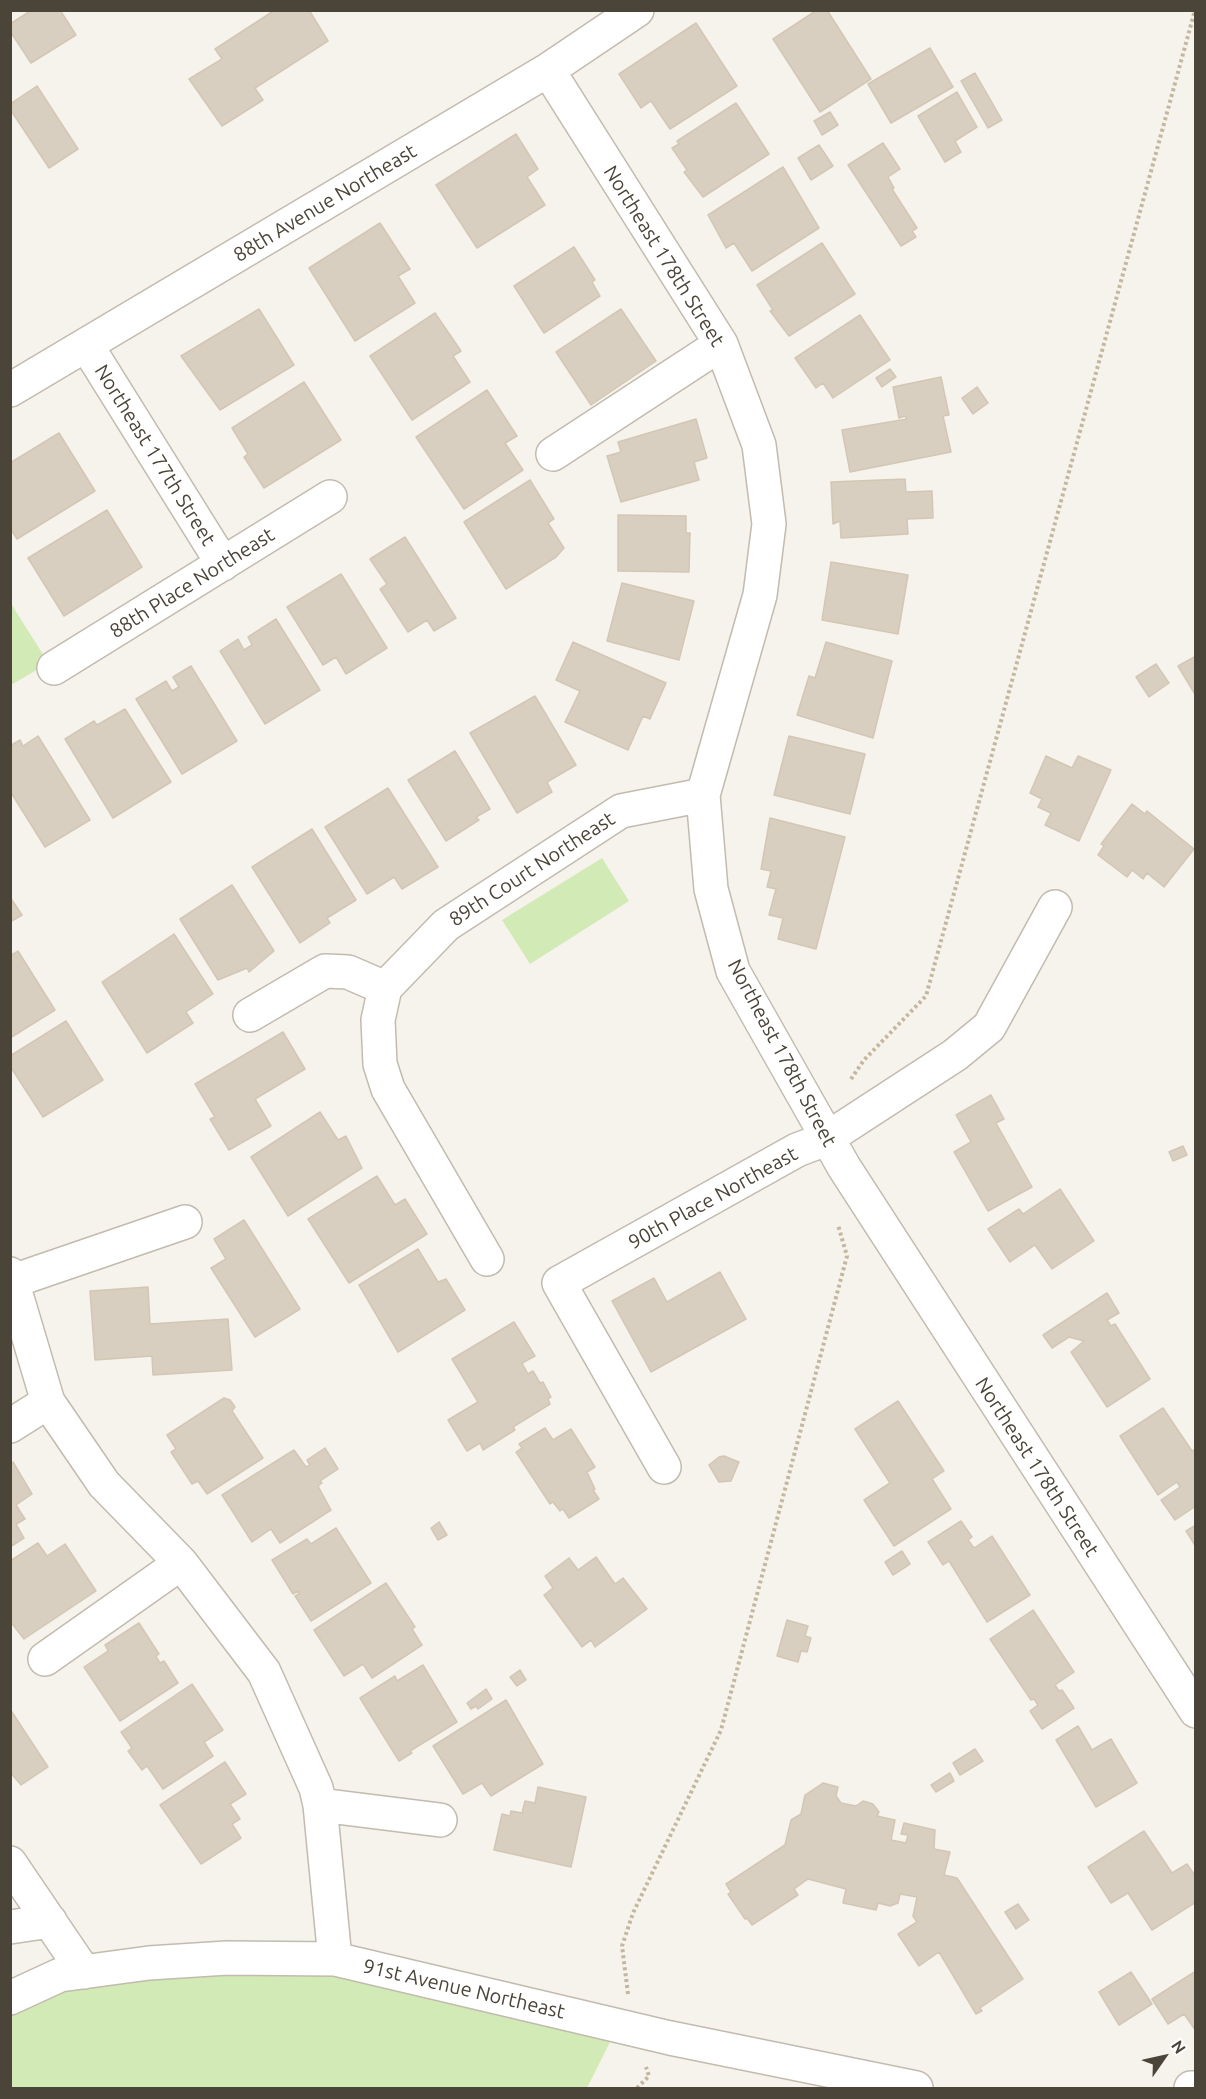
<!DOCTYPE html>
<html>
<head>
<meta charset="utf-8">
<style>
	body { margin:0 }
	#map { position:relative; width:1206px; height:2099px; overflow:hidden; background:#f6f3ec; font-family:Ubuntu,sans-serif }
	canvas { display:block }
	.frame { position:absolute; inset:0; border:12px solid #4b4439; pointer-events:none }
	.north { position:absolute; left:1134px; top:2027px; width:60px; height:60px; -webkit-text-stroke:4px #fff; paint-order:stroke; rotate:56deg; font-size:16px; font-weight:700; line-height:24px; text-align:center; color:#4b4439 }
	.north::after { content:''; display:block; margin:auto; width:21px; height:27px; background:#4b4439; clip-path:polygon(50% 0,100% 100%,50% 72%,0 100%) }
</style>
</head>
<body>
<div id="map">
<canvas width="1206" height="2099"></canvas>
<div class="frame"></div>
<div class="north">N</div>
</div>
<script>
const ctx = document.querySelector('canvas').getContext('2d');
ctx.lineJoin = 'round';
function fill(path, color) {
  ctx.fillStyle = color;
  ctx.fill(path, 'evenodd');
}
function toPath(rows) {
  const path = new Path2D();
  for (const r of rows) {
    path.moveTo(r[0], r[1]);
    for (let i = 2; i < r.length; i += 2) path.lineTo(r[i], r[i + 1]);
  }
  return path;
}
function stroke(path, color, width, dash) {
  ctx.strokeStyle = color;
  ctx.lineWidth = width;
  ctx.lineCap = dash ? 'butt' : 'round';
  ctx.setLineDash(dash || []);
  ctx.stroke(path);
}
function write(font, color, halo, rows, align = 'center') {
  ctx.font = font + ' Ubuntu,sans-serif';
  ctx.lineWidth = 4.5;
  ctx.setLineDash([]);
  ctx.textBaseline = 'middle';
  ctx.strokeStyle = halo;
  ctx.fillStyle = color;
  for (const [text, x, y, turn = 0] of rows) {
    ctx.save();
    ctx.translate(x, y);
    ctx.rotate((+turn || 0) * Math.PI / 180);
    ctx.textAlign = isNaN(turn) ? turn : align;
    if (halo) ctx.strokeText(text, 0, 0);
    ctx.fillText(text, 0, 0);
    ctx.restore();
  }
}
fill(toPath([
	[10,602,44,656,37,660,40,668,11,685],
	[602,858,629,901,530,964,502,920],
	[335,1959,619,2024,587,2088,11,2088,10,1998,60,1975]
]), '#d2eab5');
const building = toPath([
	[32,10,60,10,76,35,31,63,10,31,10,24,32,10],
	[275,10,309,10,328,41,255,88,263,100,222,126,189,79,222,59,215,49,275,10],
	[817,10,827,10,871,79,820,112,773,39,817,10],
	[696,23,737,86,670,129,651,101,641,108,619,74,696,23],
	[930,48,953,87,891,123,868,84,930,48],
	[975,73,1002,120,988,128,961,81,975,73],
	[37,86,78,149,49,168,10,109,10,104,37,86],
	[957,92,977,127,955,141,961,152,945,162,918,116,957,92],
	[736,103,769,154,703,197,684,172,687,170,672,148,679,144,677,141,736,103],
	[830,112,838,125,822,135,814,121,830,112],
	[516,134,538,169,527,177,545,205,477,248,436,185,516,134],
	[883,143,900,169,888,177,894,188,892,189,917,228,912,231,916,237,901,246,848,165,883,143],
	[819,145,833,166,811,180,798,158,819,145],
	[783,167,819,228,752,271,734,243,726,248,708,215,783,167],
	[380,223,410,269,398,276,415,303,355,341,309,268,380,223],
	[822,243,855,294,789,336,770,311,773,310,757,285,822,243],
	[574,247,595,280,592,282,600,296,544,333,514,286,574,247],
	[259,309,294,365,220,410,181,356,259,309],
	[621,309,656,361,591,405,556,352,621,309],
	[435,313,461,351,453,356,470,382,412,420,370,356,435,313],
	[860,315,890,360,833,398,823,383,816,388,795,358,860,315],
	[890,369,896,377,882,387,876,378,890,369],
	[941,377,949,415,943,416,951,452,850,472,842,430,907,419,905,416,899,418,893,387,941,377],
	[304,382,341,440,264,488,244,457,248,454,232,428,304,382],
	[977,387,988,403,973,414,962,398,977,387],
	[487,390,517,436,505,443,523,470,464,509,416,437,487,390],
	[696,419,707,458,694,462,699,480,621,502,607,456,621,452,618,442,696,419],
	[59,433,95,491,17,539,10,528,10,463,59,433],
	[905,479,906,492,932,491,933,518,907,519,908,534,841,538,840,521,833,524,831,482,905,479],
	[530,480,554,519,548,523,564,548,556,557,506,589,464,522,530,480],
	[107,510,142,567,64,616,28,558,107,510],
	[618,515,686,516,686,533,690,533,689,572,618,571,618,515],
	[405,537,456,618,434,631,427,620,408,632,380,589,387,584,370,559,405,537],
	[831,562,908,575,898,634,822,620,831,562],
	[341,574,387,648,346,674,336,657,323,665,287,607,341,574],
	[622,583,694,601,679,660,607,641,622,583],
	[276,619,320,690,265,724,220,651,238,639,244,650,252,645,248,637,276,619],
	[573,642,666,683,650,719,643,716,628,750,565,722,580,691,556,680,573,642],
	[826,642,892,661,873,738,797,715,809,676,815,678,826,642],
	[1196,656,1196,696,1178,666,1196,656],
	[1156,664,1169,683,1149,697,1136,677,1156,664],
	[191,666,237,741,182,774,136,699,166,681,172,691,179,687,173,677,191,666],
	[535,696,576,765,547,782,552,792,517,813,470,733,535,696],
	[125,709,171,782,113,818,65,739,94,721,97,725,125,709],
	[38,736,90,820,45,847,10,791,10,746,20,740,23,746,38,736],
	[789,736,865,754,850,814,774,795,789,736],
	[455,751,490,809,476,817,479,820,446,841,408,780,455,751],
	[1046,756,1072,768,1078,756,1111,770,1079,841,1045,825,1051,813,1038,807,1042,799,1030,793,1046,756],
	[388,788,438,867,402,889,394,877,367,894,325,827,388,788],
	[1132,804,1145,814,1147,811,1194,849,1164,887,1147,873,1143,879,1132,870,1127,877,1098,855,1104,846,1101,844,1132,804],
	[770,818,845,837,816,949,778,939,783,918,769,915,776,889,767,887,771,871,761,869,770,818],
	[312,829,356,900,327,918,330,923,300,943,252,867,312,829],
	[232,885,274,951,249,972,247,968,218,980,180,919,232,885],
	[10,897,22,915,10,922,10,897],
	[174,934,213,994,186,1012,193,1023,147,1053,102,982,174,934],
	[18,951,55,1010,10,1038,10,956,18,951],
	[66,1021,103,1080,43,1117,10,1066,10,1056,66,1021],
	[283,1032,305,1069,255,1099,271,1126,229,1150,210,1119,215,1117,195,1084,283,1032],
	[991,1095,1004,1119,996,1123,1032,1187,988,1211,954,1152,971,1142,956,1115,991,1095],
	[320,1112,338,1140,346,1136,362,1168,288,1216,251,1157,320,1112],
	[1183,1146,1187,1155,1173,1161,1169,1152,1183,1146],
	[377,1176,395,1205,405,1199,427,1234,349,1283,308,1219,377,1176],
	[1060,1189,1094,1241,1052,1269,1035,1245,1010,1262,988,1229,1019,1209,1023,1214,1060,1189],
	[244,1220,300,1309,255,1337,211,1268,226,1259,214,1239,244,1220],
	[418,1249,438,1282,446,1279,465,1310,398,1352,359,1285,418,1249],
	[720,1272,746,1319,651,1372,612,1301,654,1278,667,1302,720,1272],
	[148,1287,150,1324,228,1319,232,1370,153,1375,152,1356,95,1360,90,1291,148,1287],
	[1107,1293,1119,1313,1107,1320,1111,1326,1115,1324,1150,1379,1107,1407,1071,1352,1084,1341,1069,1337,1052,1348,1043,1335,1107,1293],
	[514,1322,535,1356,522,1363,528,1374,533,1371,540,1383,543,1382,551,1397,548,1399,550,1404,513,1427,515,1430,483,1450,480,1443,467,1451,448,1420,478,1402,452,1359,514,1322],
	[224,1398,230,1400,235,1407,232,1411,263,1458,207,1494,198,1481,192,1484,171,1452,176,1449,167,1435,224,1398],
	[898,1401,944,1471,932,1479,951,1509,894,1546,864,1500,890,1483,855,1429,898,1401],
	[1163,1408,1192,1451,1196,1449,1196,1506,1175,1520,1161,1500,1180,1487,1177,1482,1158,1495,1120,1436,1163,1408],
	[545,1428,553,1440,571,1429,595,1467,587,1472,595,1489,593,1490,599,1499,569,1518,563,1509,560,1511,553,1502,550,1504,516,1452,522,1448,519,1444,545,1428],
	[325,1448,338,1469,320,1481,322,1483,318,1486,331,1510,280,1543,271,1529,252,1542,222,1495,294,1450,306,1467,310,1465,307,1460,325,1448],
	[724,1456,739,1462,731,1481,719,1482,709,1465,719,1457,724,1456],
	[13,1462,32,1494,16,1505,25,1519,16,1524,24,1538,10,1547,10,1463,13,1462],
	[961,1521,972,1537,968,1540,974,1548,992,1536,1030,1595,987,1622,949,1561,943,1565,928,1542,961,1521],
	[439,1522,447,1535,438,1540,431,1528,439,1522],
	[1196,1525,1196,1547,1186,1531,1196,1525],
	[336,1528,371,1583,311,1621,295,1596,299,1594,298,1591,293,1594,272,1560,307,1539,311,1544,336,1528],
	[38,1543,47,1556,65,1544,96,1591,24,1639,10,1621,10,1561,38,1543],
	[902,1551,910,1564,893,1575,885,1562,902,1551],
	[596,1557,615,1584,623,1578,647,1609,595,1647,591,1640,582,1647,544,1595,553,1588,545,1576,569,1558,578,1570,596,1557],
	[386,1583,415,1627,412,1629,422,1645,372,1678,363,1664,344,1676,314,1630,386,1583],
	[1033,1610,1074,1672,1055,1685,1059,1691,1062,1690,1074,1708,1042,1729,1030,1711,1038,1705,1034,1699,1031,1700,990,1639,1033,1610],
	[787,1620,808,1626,805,1636,811,1638,807,1652,801,1651,798,1662,777,1656,787,1620],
	[139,1623,159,1654,156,1656,160,1663,164,1661,178,1683,120,1721,84,1667,108,1651,105,1645,139,1623],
	[423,1665,457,1722,410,1751,412,1753,399,1761,360,1698,395,1676,397,1681,423,1665],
	[520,1670,526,1680,517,1686,510,1677,520,1670],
	[192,1684,223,1730,204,1742,213,1756,163,1789,147,1766,142,1770,128,1751,132,1748,121,1732,192,1684],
	[486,1689,492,1699,478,1709,476,1706,471,1709,467,1703,486,1689],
	[506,1700,543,1764,491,1796,482,1783,463,1794,433,1746,506,1700],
	[10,1709,48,1767,21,1785,10,1772,10,1709],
	[1078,1726,1092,1750,1111,1739,1137,1783,1096,1807,1056,1740,1078,1726],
	[975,1749,983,1761,960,1775,953,1763,975,1749],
	[225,1762,246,1794,230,1804,240,1819,232,1824,241,1838,201,1864,160,1805,225,1762],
	[950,1773,954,1781,936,1792,931,1785,950,1773],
	[823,1783,838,1787,836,1796,841,1803,856,1806,863,1801,873,1804,879,1812,877,1816,895,1820,891,1840,906,1843,908,1835,901,1834,904,1823,935,1830,934,1849,950,1852,944,1875,957,1878,1023,1979,980,2008,982,2011,976,2014,939,1952,919,1966,898,1934,917,1922,913,1916,917,1897,900,1894,898,1903,890,1906,878,1903,876,1910,843,1903,846,1889,808,1879,794,1889,798,1895,752,1925,747,1918,745,1919,728,1894,731,1892,726,1884,785,1845,791,1820,801,1814,805,1795,823,1783],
	[538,1787,586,1797,571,1867,494,1850,502,1814,510,1816,511,1811,522,1813,525,1801,535,1803,538,1787],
	[1144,1831,1172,1873,1187,1864,1196,1877,1196,1902,1152,1930,1128,1893,1111,1903,1088,1867,1144,1831],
	[1018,1904,1029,1920,1016,1929,1005,1912,1018,1904],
	[1196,1971,1196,2031,1184,2014,1168,2024,1152,1999,1196,1971],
	[1131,1972,1152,2004,1119,2025,1099,1992,1131,1972]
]);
fill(building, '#d8cfc1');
stroke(building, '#d3c7b4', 1.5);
const minor = toPath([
	[548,70,721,344,759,445,769,524,760,595,703,795,711,889,733,971,844,1167,1196,1711],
	[87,346,223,564],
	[10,390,548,70,637,10],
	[553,454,721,344],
	[54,668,330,497],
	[385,988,446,925,621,811,703,795],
	[385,988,378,1020,380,1064,388,1089,487,1259],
	[250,1015,325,971,348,972,385,988],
	[10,1274,48,1402,104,1484,181,1563,264,1672,316,1788,320,1805,335,1959],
	[13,1281,185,1222],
	[10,1426,48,1402],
	[664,1467,559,1283,797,1150,826,1139,955,1055,989,1027,1055,907],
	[45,1659,181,1563],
	[320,1805,440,1820],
	[10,1863,84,1972],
	[10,1927,50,1921],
	[10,1998,60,1975,149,1963,227,1958,335,1959,670,2038,916,2088],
	[1191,2088,1196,2088]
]);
stroke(minor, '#c2bbae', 36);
stroke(toPath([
	[851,1079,864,1060,926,996,1195,10],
	[628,1994,622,1946,633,1913,721,1730,847,1256,838,1225],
	[637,2088,649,2076,646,2067]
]), '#c4b79f', 4, [3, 3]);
stroke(minor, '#fff', 33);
write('20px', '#4b4439', '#fff', [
	["88th Avenue Northeast",325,203,-31],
	["Northeast 178th Street",664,256,58],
	["Northeast 177th Street",155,455,58],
	["88th Place Northeast",192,583,-32],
	["89th Court Northeast",532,869,-33],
	["Northeast 178th Street",782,1053,62],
	["90th Place Northeast",713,1198,-29],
	["Northeast 178th Street",1037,1467,57],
	["91st Avenue Northeast",464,1989,13]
]);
</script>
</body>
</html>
